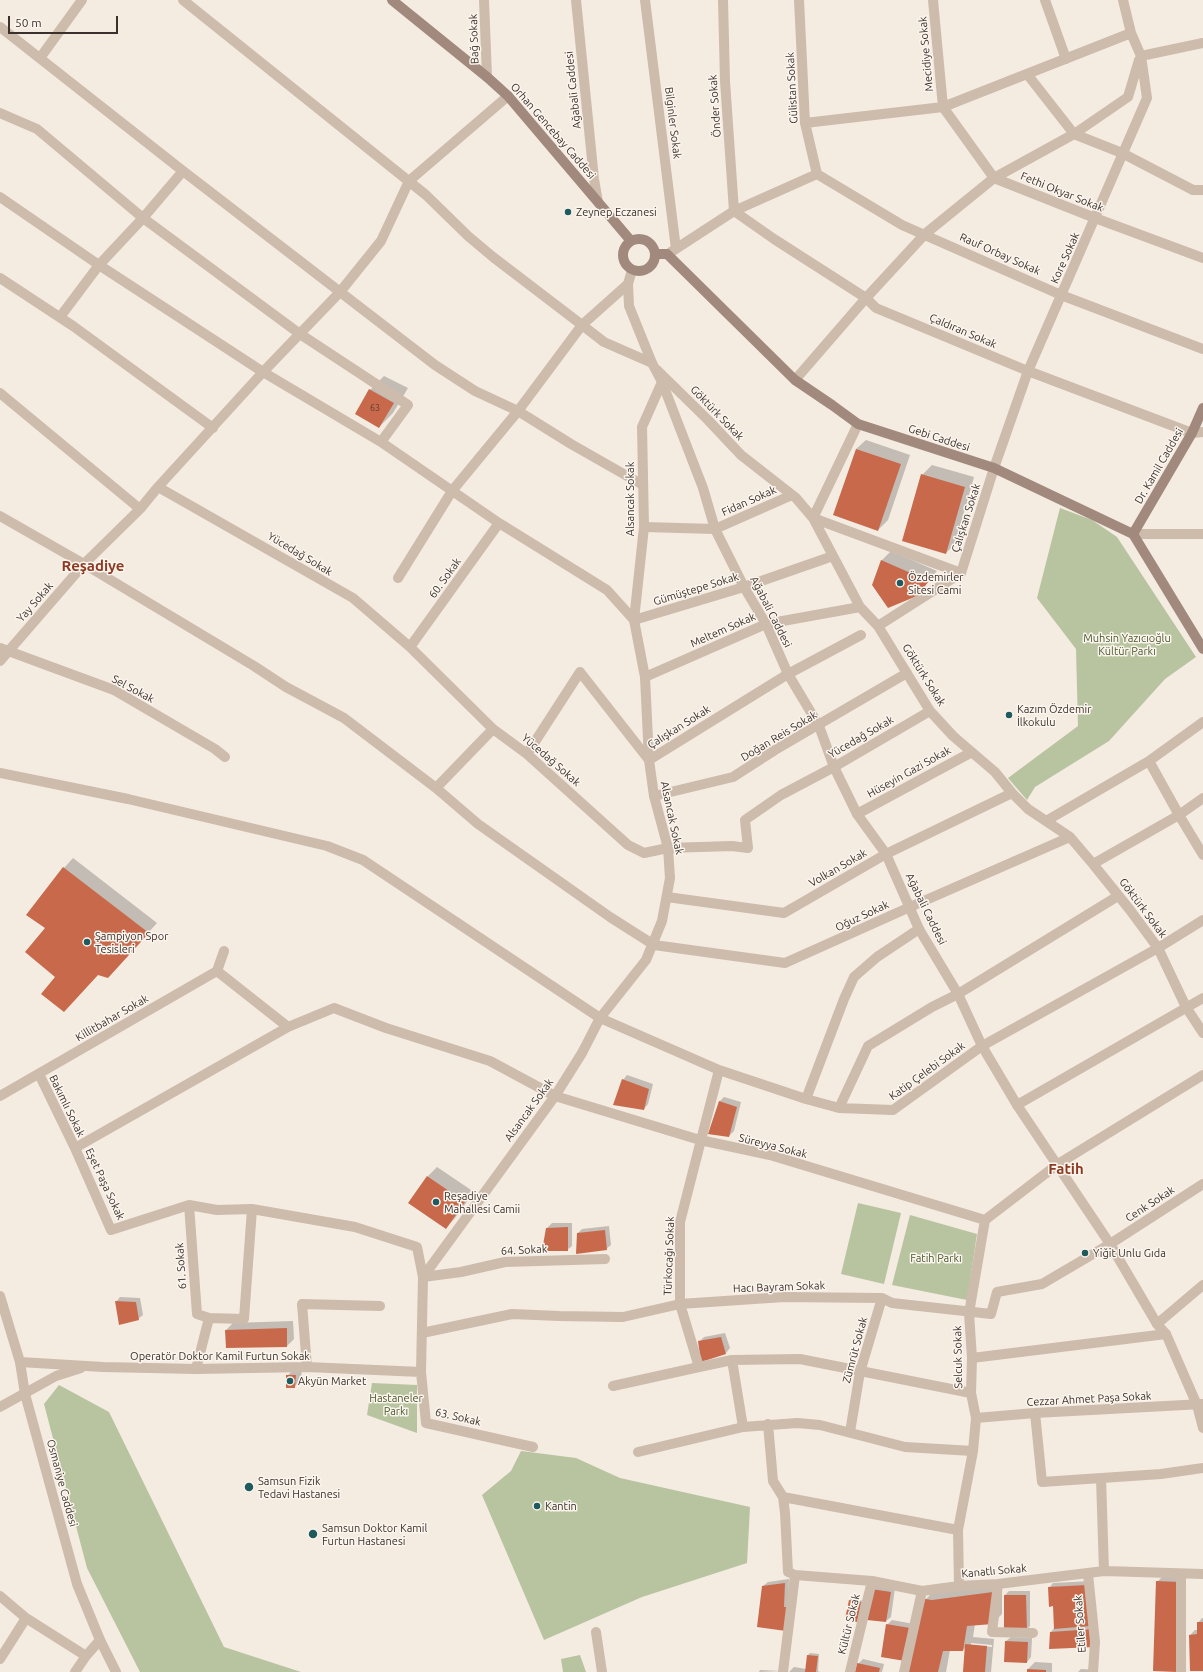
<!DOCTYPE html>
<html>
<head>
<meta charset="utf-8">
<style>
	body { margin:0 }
	#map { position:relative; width:1203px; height:1672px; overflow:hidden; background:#f4ebe1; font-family:Ubuntu,sans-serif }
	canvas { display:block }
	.scale { position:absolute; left:8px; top:16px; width:110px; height:18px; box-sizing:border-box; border:2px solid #3b302b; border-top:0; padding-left:5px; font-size:12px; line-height:14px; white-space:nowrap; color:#3b302b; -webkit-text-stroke:3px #fbf5ee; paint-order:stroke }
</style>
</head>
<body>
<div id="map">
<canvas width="1203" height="1672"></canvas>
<div class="scale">50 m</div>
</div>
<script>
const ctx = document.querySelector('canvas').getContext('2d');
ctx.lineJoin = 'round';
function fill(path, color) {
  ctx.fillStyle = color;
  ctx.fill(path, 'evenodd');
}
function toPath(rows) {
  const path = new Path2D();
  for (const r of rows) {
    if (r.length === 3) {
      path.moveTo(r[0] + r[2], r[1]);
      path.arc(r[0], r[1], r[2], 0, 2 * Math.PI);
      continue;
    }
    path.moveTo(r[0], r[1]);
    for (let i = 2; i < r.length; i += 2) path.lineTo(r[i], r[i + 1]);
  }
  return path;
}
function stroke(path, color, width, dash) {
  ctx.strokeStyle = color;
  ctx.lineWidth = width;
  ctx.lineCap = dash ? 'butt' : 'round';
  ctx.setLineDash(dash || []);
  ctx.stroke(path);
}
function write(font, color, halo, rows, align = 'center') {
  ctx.font = font + ' Ubuntu,sans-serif';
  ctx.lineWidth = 3;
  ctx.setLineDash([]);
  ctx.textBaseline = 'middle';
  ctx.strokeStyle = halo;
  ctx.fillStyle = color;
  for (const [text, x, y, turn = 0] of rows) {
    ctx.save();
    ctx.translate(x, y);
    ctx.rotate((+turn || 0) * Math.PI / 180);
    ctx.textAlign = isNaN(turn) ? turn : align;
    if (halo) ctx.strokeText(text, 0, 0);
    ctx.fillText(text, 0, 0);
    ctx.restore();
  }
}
fill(toPath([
	[1060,508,1092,520,1117,537,1196,657,1165,679,1109,741,1035,787,1027,800,1008,778,1078,726,1076,649,1037,598],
	[858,1203,901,1213,884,1284,841,1274],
	[910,1215,977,1234,967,1300,892,1285],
	[372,1383,417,1385,417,1433,367,1415],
	[59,1385,109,1412,224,1647,301,1672,140,1672,87,1568,44,1404],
	[521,1451,576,1458,620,1478,750,1507,747,1563,642,1597,544,1640,482,1495,511,1471],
	[580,1655,586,1672,563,1672,561,1659]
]), '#b8c4a0');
fill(toPath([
	[384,376,408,388,393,413,379,427,370,390],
	[866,440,910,455,888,520,878,530,856,449],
	[932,465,974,477,955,544,946,553,922,475],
	[891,551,937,571,916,595,881,561],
	[73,858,157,923,108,977,98,974,57,976,46,928,27,915,64,868],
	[627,1075,653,1084,648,1104,644,1109,623,1080],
	[724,1097,741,1102,734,1131,729,1136,709,1134,720,1101],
	[437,1167,474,1192,455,1218,446,1228,428,1176],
	[552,1223,572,1223,572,1246,567,1250,547,1228],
	[609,1226,611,1245,606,1249,578,1233,582,1229],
	[120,1297,140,1298,143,1315,138,1319,116,1302],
	[293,1321,294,1339,287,1346,226,1330,233,1323],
	[725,1333,730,1348,726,1353,700,1341,704,1337],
	[302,1368,301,1380,294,1387,287,1376,294,1369],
	[1164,1575,1186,1575,1184,1664,1157,1582],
	[789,1579,788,1603,790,1625,763,1586,768,1582],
	[1091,1581,1099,1641,1051,1632,1055,1627,1054,1604,1049,1588,1053,1583],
	[1002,1583,1002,1614,993,1623,975,1624,973,1637,994,1639,991,1672,964,1672,966,1647,963,1650,950,1650,946,1672,908,1672,926,1599,935,1590],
	[971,1643,992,1645,992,1647,971,1645],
	[876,1585,895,1588,891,1617,886,1621,868,1619,872,1590],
	[1009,1591,1030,1591,1030,1626,1026,1630,1005,1595],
	[852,1598,863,1601,859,1619,857,1621,850,1600],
	[1202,1618,1203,1618,1203,1670,1190,1635,1195,1630,1198,1630,1198,1623],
	[892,1620,914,1624,904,1660,887,1625],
	[1011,1637,1032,1638,1031,1657,1027,1662,1006,1641],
	[810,1653,819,1654,818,1671,820,1672,789,1672,794,1667,806,1669,808,1655],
	[863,1659,884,1664,882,1672,856,1672,858,1664],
	[1035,1662,1052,1663,1052,1672,1028,1672,1028,1669],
	[1081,1669,1097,1670,1097,1672,1078,1672],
	[760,1670,782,1671,759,1672]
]), '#0003');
fill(toPath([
	[369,389,394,403,379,428,355,414],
	[856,449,901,464,878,531,833,515],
	[921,474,965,487,946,554,902,541],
	[881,560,929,581,917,596,888,608,872,585],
	[63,867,149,933,108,978,98,975,64,1012,41,994,55,977,25,952,45,928,26,915],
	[622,1079,649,1089,644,1110,613,1105],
	[719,1101,737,1107,729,1137,708,1134],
	[427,1176,465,1202,446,1229,408,1203],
	[568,1227,568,1251,542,1251,546,1228],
	[605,1230,607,1250,576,1254,577,1233],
	[115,1301,136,1302,139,1320,119,1325],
	[287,1328,287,1347,226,1348,225,1330],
	[721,1337,726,1354,701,1362,698,1341],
	[286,1375,296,1375,295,1388,286,1388],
	[1156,1581,1180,1582,1177,1672,1153,1671],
	[785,1583,784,1607,788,1607,786,1631,757,1627,762,1586],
	[1087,1585,1090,1626,1054,1629,1053,1606,1049,1607,1048,1587],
	[871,1589,891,1592,886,1622,867,1620],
	[993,1592,993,1624,967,1626,963,1651,943,1651,938,1672,907,1672,925,1599,932,1600],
	[1004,1595,1026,1595,1027,1630,1004,1632],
	[849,1600,861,1602,857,1622,845,1619],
	[1197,1622,1203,1622,1203,1671,1190,1671,1189,1635,1197,1634],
	[886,1624,910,1628,905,1661,881,1657],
	[1094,1629,1095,1647,1049,1649,1050,1632],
	[1005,1641,1028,1642,1027,1663,1004,1662],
	[965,1644,987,1646,985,1672,963,1672],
	[807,1655,818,1656,816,1672,805,1672],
	[857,1663,880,1668,879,1672,855,1672],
	[1027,1669,1046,1670,1046,1672,1027,1672]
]), '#c8694b');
stroke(toPath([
	[183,0,426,195,468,236,493,257,582,325,604,342,652,363],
	[484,0,487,77],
	[645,0,676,249],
	[723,0,725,81,734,211],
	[799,0,805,123,817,174],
	[933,0,943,107,994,178,1095,218,1203,258],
	[1045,0,1066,59],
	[1123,0,1131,33],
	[0,27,183,171,435,365,475,391,518,411,571,444,643,485],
	[40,58,82,0],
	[1027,74,1074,134,1122,153,1193,190,1203,190],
	[0,113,37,129,143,218,300,334,408,405,381,442],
	[805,123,943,107,1131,33,1141,56,1203,43],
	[817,174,902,225,1061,295,1203,349],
	[0,197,99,265,263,372,381,442,499,523,607,590,634,620,744,587,833,556],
	[734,211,774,239,866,298,876,308,1028,371,1192,433,1203,432],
	[671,252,734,211,817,174],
	[0,278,73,326,213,428],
	[60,317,99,265,143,218,183,171],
	[657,370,708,420,741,455,796,498,813,518,860,607,878,626,930,711,953,736,995,772,1012,793,1028,809,1070,837,1093,864,1130,910,1158,948,1186,1007,1203,1033],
	[795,380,866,298,925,234,994,178,1074,134,1128,97,1139,60],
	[0,393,140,509,158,487,263,372,340,292,381,241,409,181,508,96],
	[858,424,813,518,961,573],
	[158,487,353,598,410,647,493,729,527,754,628,845,644,853,668,848,732,846,748,848,745,820,781,795,834,767,930,711],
	[0,516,84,564,254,666,286,687,344,718,436,788,478,824,610,917,654,945,785,963,910,907,1070,837],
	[644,527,715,529,792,495],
	[1133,534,1203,534],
	[398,578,452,491,518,411,582,325,628,284],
	[878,626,961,573,994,468,1028,371,1147,98,1141,56],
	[410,647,499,523],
	[0,648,114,690,215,749,225,757],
	[0,661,84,564,140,509],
	[645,677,766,624,860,607],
	[527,754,580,672,649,760,788,674,861,635],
	[1149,761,1179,815,1203,855],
	[0,773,128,799,327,846,363,860,600,1018,719,1070,806,1099,839,1108,893,1110,982,1046,1158,948,1203,920],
	[436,788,493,729],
	[654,796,733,777,775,750,907,673],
	[857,814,972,752],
	[1046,821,1149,761,1203,722],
	[1093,864,1179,815,1203,798],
	[667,897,784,913,886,854,1012,793],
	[217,971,288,1027,334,1008,386,1028,490,1061,555,1096,700,1140,770,1155,985,1220],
	[288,1027,75,1148,111,1230,189,1205,217,1210,252,1209,355,1227,417,1247,423,1277,461,1272,505,1262,605,1259],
	[719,1070,680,1222,680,1304,699,1367,732,1360,743,1427],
	[39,1074,75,1148],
	[0,1096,217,971,224,951],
	[806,1099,844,999,854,977,877,957,919,929],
	[1017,1105,1203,998],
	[839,1108,868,1046,932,1007,958,994,1118,896],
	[189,1205,197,1314,209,1318],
	[1157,1324,1203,1285],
	[422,1333,512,1314,559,1316,623,1317,680,1304,784,1297,882,1298,892,1303,991,1314,997,1292,1042,1284,1110,1244,1203,1184],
	[972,1358,1166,1334],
	[732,1360,800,1359,971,1393],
	[20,1362,103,1367,196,1369,307,1367,421,1372,426,1423,533,1447],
	[307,1367,302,1304,380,1306],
	[196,1369,209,1318,244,1319,252,1209],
	[613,1386,699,1367],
	[0,1407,56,1376,81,1368],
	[1035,1413,1042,1482,1161,1474,1203,1468],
	[976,1418,1035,1413,1203,1404],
	[768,1424,773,1481,783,1497,785,1513,788,1572,795,1575,872,1581,922,1591,959,1586,998,1584,1104,1571,1203,1574],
	[850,1432,860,1372,882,1298],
	[638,1452,743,1427,797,1423,820,1425,905,1447,973,1451],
	[1101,1478,1104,1571],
	[783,1497,958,1530],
	[1088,1574,1095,1642,1093,1672],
	[998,1584,992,1632,1033,1633],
	[959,1586,958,1530,973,1451,976,1418,971,1393,972,1358,969,1313,985,1220,1058,1164,1203,1075],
	[0,1596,26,1618,86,1656],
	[596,1632,602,1672],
	[0,1659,26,1618],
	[75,1672,86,1656,100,1640],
	[783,1672,795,1575],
	[850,1672,872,1581],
	[904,1672,922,1591],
	[1181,1672,1181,1574]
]), '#cdbbac', 10);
stroke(toPath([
	[576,0,594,179,598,202],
	[662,382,703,488,715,529,744,587,766,624,788,674,819,726,834,767,857,814,886,854,919,929,958,994,982,1046,1017,1105,1110,1244,1157,1324,1166,1334,1197,1405,1203,1428],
	[0,1296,20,1362,25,1394,77,1584,100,1640,116,1672],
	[421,1372,423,1277,555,1096,582,1053,600,1018,646,960,662,921,670,878,668,848,654,796,649,760,645,677,634,620,644,527,642,427,662,382,652,363,629,306,628,284,632,270]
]), '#cdbbac', 10);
stroke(toPath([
	[392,0,487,77,508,96,631,241],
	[639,255,16],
	[656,254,667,254,795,380,832,405,858,424,994,468,1133,534,1203,649],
	[1133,534,1192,433,1203,408]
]), '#a18a7d', 10);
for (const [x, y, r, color] of [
	[568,212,4,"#1f5a5e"],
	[900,583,4,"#1f5a5e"],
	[1009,715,4,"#1f5a5e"],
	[87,942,4,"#1f5a5e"],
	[436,1202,4,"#1f5a5e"],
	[1085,1253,4,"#1f5a5e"],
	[290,1381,4,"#1f5a5e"],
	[249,1487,5,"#1f5a5e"],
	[537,1506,4,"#1f5a5e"],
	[313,1534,5,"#1f5a5e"]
]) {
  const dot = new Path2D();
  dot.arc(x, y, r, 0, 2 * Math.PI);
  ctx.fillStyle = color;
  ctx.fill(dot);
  stroke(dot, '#fbf5ee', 1.5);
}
write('9px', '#5e3e33', null, [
	["63",375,408]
]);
write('11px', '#3b302b', '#fbf5ee', [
	["Bağ Sokak",474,39,-92],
	["Mecidiye Sokak",926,54,-95],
	["Gülistan Sokak",792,88,-93],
	["Ağabali Caddesi",573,90,-96],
	["Önder Sokak",715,106,-94],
	["Bilginler Sokak",673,123,83],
	["Orhan Gencebay Caddesi",553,131,49],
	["Fethi Okyar Sokak",1062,192,22],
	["Rauf Orbay Sokak",1000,254,24],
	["Kore Sokak",1065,258,-66],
	["Çaldıran Sokak",963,331,23],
	["Göktürk Sokak",717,413,46],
	["Gebi Caddesi",939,438,18],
	["Dr. Kamil Caddesi",1159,466,-60],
	["Alsancak Sokak",630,499,-90],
	["Fidan Sokak",749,501,-24],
	["Çalışkan Sokak",966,518,-72],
	["Yücedağ Sokak",300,554,31],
	["60. Sokak",445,578,-54],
	["Gümüştepe Sokak",696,589,-17],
	["Yay Sokak",35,602,-49],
	["Ağabali Caddesi",771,612,63],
	["Meltem Sokak",723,630,-24],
	["Göktürk Sokak",924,675,58],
	["Sel Sokak",133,689,28],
	["Çalışkan Sokak",679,727,-32],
	["Doğan Reis Sokak",779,736,-31],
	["Yücedağ Sokak",861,737,-30],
	["Yücedağ Sokak",551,760,41],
	["Hüseyin Gazi Sokak",909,772,-29],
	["Alsancak Sokak",672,818,78],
	["Volkan Sokak",838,868,-30],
	["Göktürk Sokak",1143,908,53],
	["Ağabali Caddesi",926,909,64],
	["Oğuz Sokak",862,916,-25],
	["Killitbahar Sokak",112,1018,-30],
	["Katip Çelebi Sokak",927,1071,-36],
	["Bakımlı Sokak",67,1106,64],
	["Alsancak Sokak",529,1110,-54],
	["Süreyya Sokak",773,1146,14],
	["Eşet Paşa Sokak",105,1184,65],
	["Cenk Sokak",1150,1204,-33],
	["64. Sokak",524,1250,-3],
	["Türkocağı Sokak",669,1256,-88],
	["61. Sokak",181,1266,-94],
	["Hacı Bayram Sokak",779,1287,-2],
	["Zümrüt Sokak",855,1350,-75],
	["Operatör Doktor Kamil Furtun Sokak",220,1356],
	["Selcuk Sokak",958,1357,-91],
	["Cezzar Ahmet Paşa Sokak",1089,1399,-3],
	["63. Sokak",458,1417,13],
	["Osmaniye Caddesi",62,1483,75],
	["Kanatlı Sokak",994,1571,-5],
	["Kültür Sokak",849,1624,-76],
	["Etiler Sokak",1080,1624,-94]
]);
write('11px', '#3b302b', '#fbf5ee', [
	["Zeynep Eczanesi",576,212],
	["Özdemirler",908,577],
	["Sitesi Cami",908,590],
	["Kazım Özdemir",1017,709],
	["İlkokulu",1017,722],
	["Şampiyon Spor",95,936],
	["Tesisleri",95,949],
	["Reşadiye",444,1196],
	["Mahallesi Camii",444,1209],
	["Yiğit Unlu Gıda",1093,1253],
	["Akyün Market",298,1381],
	["Samsun Fizik",258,1481],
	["Tedavi Hastanesi",258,1494],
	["Kantin",545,1506],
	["Samsun Doktor Kamil",322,1528],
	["Furtun Hastanesi",322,1541]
], 'left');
write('11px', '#4a5a2e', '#fbf5ee', [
	["Muhsin Yazıcıoğlu",1127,638],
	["Kültür Parkı",1127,651],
	["Fatih Parkı",936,1258],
	["Hastaneler",396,1398],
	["Parkı",396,1411]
]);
write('bold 15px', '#8c3b22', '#fbf5ee', [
	["Reşadiye",93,566],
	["Fatih",1066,1169]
]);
</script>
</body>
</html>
